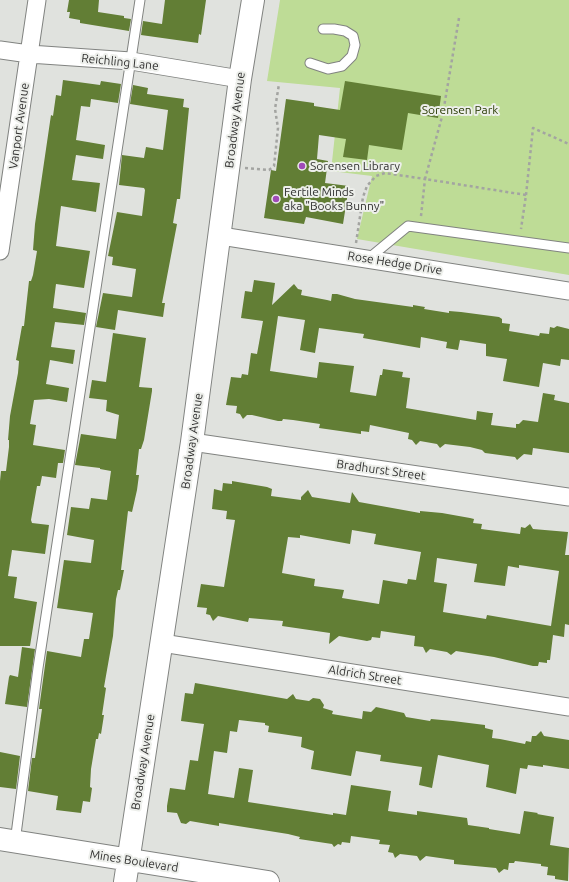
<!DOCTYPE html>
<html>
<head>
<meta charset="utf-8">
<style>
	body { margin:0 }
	canvas { display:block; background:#e0e2de }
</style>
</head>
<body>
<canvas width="569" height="882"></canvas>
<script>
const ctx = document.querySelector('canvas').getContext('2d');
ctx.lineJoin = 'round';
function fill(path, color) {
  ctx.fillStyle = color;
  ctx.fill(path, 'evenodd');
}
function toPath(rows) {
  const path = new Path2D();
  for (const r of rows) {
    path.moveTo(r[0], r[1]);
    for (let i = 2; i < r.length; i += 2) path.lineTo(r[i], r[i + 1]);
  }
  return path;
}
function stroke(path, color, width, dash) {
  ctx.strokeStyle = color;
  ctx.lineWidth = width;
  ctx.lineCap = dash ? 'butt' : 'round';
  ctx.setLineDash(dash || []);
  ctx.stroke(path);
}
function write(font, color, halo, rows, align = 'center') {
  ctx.font = font + ' Ubuntu,sans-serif';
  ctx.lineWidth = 4;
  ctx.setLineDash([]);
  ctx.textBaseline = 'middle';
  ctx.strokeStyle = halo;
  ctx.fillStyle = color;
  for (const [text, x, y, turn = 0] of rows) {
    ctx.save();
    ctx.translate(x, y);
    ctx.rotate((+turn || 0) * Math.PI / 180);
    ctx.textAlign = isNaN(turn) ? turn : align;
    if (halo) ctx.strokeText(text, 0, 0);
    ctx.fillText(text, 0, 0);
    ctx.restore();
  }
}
fill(toPath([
	[280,0,569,0,569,275,357,239,372,176,331,171,340,88,267,81]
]), '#bedc96');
fill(toPath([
	[69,0,99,0,98,12,124,16,124,18,131,19,129,31,80,23,80,20,69,18,70,12,67,12],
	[165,0,206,0,201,35,199,34,198,43,141,35,143,21,162,24],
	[63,80,100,85,101,81,121,84,118,103,91,99,90,107,81,106,76,140,105,145,103,159,76,155,72,180,100,183,96,212,61,206,56,246,90,251,84,288,56,284,53,308,86,313,84,325,55,322,51,347,75,350,73,364,50,360,46,384,69,388,67,402,49,399,34,400,30,424,36,425,33,445,65,450,63,463,58,463,56,478,42,476,40,486,37,486,31,520,32,523,49,525,45,554,12,550,8,576,17,577,14,598,37,602,30,646,0,646,0,481,1,471,6,471,9,447,9,440,8,440,10,416,18,373,19,361,16,360,22,326,24,326,29,281,31,281,33,275,37,251,33,250,35,224,51,115,53,116,56,95,61,96],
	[345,81,441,96,438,118,408,113,402,150,369,145,367,160,343,157,346,139,319,135,317,159,328,161,325,183,349,186,343,224,306,217,304,224,264,218,271,170,276,171,286,99,314,103,314,106,340,110],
	[133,85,148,88,147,94,184,99,183,107,189,108,180,199,177,199,173,223,177,224,162,303,165,303,163,317,118,310,115,330,96,327,103,293,132,297,136,269,112,265,113,257,108,256,117,212,142,216,145,190,144,188,119,185,122,155,144,158,146,147,163,150,168,110,130,104],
	[254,280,275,283,272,305,294,284,298,289,302,290,301,295,327,300,331,301,332,294,337,294,355,299,413,307,413,305,425,307,424,309,449,313,449,311,461,312,499,317,502,319,502,323,510,324,509,331,539,336,540,333,549,334,550,327,554,328,557,326,569,329,569,360,561,359,560,366,543,363,539,387,503,381,507,359,486,356,486,344,460,340,458,350,446,348,447,342,421,337,420,348,363,338,364,334,319,328,315,353,300,350,305,320,278,316,270,371,317,378,319,362,354,366,350,392,376,396,380,375,382,375,383,369,403,372,402,377,410,378,406,408,476,420,477,411,490,413,493,413,491,425,516,428,516,424,519,424,523,420,538,422,543,393,555,395,554,400,569,403,569,453,533,448,532,455,524,454,517,460,515,457,485,453,482,450,470,447,445,444,440,448,437,444,420,441,416,445,412,440,408,439,409,433,370,425,369,432,361,431,361,434,319,428,320,424,293,420,283,419,282,421,278,421,252,415,247,415,243,419,240,414,236,413,237,406,226,405,231,377,241,378,242,374,248,375,251,353,257,354,263,321,241,318,245,291,252,292],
	[113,333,146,338,139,387,152,388,152,391,144,440,141,449,139,449,136,475,139,475,137,490,132,512,128,511,121,570,124,570,120,590,118,590,116,599,113,636,104,687,106,688,102,715,104,715,101,734,99,733,98,739,96,739,91,769,90,787,92,788,90,802,83,801,81,813,56,810,58,796,28,791,32,758,35,758,42,709,39,709,47,651,81,657,84,639,89,639,93,613,57,608,64,560,91,563,94,540,67,535,71,507,89,509,91,498,107,500,111,471,100,469,100,468,75,465,81,434,116,439,119,415,106,411,107,400,89,398,92,380,106,382],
	[232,481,267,487,272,489,271,496,301,500,301,497,308,490,312,497,350,503,352,492,359,502,420,513,420,511,442,513,470,518,474,519,473,523,482,524,481,529,520,534,521,527,525,528,530,524,533,529,568,532,565,555,569,555,569,625,565,624,564,637,553,635,550,660,547,660,547,663,539,662,538,666,533,666,494,657,456,651,451,655,447,652,430,649,426,653,423,647,414,646,415,636,381,631,380,638,372,637,371,640,367,641,339,636,329,644,330,633,282,626,283,621,249,618,248,622,218,616,213,621,210,615,206,614,207,608,197,607,201,584,224,587,235,520,226,519,227,511,212,509,214,489,222,491,223,483,232,484],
	[352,530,376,534,374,544,421,552,416,580,408,579,407,584,383,580,379,604,342,598,344,590,314,586,315,579,282,573,288,537,300,538,300,535,350,544],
	[437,558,477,564,474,582,505,586,508,566,519,568,519,565,526,566,559,571,551,626,487,615,486,619,443,612,447,584,434,582],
	[22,647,35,649,27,707,5,704,9,677,10,675,18,677],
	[195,683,287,699,293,694,296,699,309,701,313,698,320,699,324,705,323,708,333,711,332,714,362,719,363,711,371,712,376,707,404,713,406,717,430,721,431,719,453,721,485,725,485,728,493,730,492,738,500,739,525,744,526,741,531,742,532,736,536,736,541,731,544,736,569,740,569,769,543,765,543,767,528,765,527,769,520,768,516,794,486,787,489,765,438,755,432,788,419,785,422,767,380,761,381,755,356,751,351,776,311,769,314,751,301,747,302,737,268,732,269,726,265,725,265,723,239,720,237,732,230,731,227,753,214,751,208,794,234,798,239,768,253,770,248,802,300,810,333,815,333,813,346,815,351,785,391,791,388,811,417,815,417,811,467,818,468,825,489,828,489,829,520,834,524,811,538,813,537,814,554,817,550,845,569,848,568,881,555,879,555,876,547,875,548,867,541,866,541,864,515,861,514,863,509,863,508,870,504,869,499,873,496,868,454,864,454,860,426,856,420,861,417,856,400,854,395,858,393,853,388,852,390,845,379,844,380,840,351,836,350,843,342,842,341,845,338,844,334,847,332,844,299,839,300,837,288,834,219,823,219,826,190,821,186,824,181,823,177,813,167,812,167,806,170,788,185,790,190,760,198,761,204,724,181,721,185,693,193,694],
	[0,752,20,756,16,789,0,787]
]), '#627e35');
const lane = toPath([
	[310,63,328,69,342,66,352,56,355,45,353,36,345,31,334,29,323,29],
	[368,259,408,226,569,248],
	[15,842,38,668,140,0]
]);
const street = toPath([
	[0,50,29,54,131,61,240,79],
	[221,236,569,291],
	[0,251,37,0],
	[192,442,569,497],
	[162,643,569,707]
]);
const secondary = toPath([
	[0,839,268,882],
	[125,882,192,442,240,79,253,0]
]);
stroke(lane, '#818380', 11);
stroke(street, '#818380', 19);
stroke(secondary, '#818380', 24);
stroke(toPath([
	[459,18,443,113,425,179,526,195,521,229],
	[245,168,269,170,274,166,278,128,275,109,279,84],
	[526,195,533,128,569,144],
	[356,243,363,197,367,186,376,176,385,173,425,179,421,216]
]), '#a3a4a1', 2.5, [3, 3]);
stroke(lane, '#fff', 9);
stroke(street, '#fff', 17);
stroke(secondary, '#fff', 22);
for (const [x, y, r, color] of [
	[302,166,4,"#a04bb8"],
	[276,199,4,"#a04bb8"]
]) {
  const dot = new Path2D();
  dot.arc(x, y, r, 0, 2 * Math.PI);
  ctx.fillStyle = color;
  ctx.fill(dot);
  stroke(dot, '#edefeb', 1.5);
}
write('12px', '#323231', '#edefeb', [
	["Reichling Lane",120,62,6],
	["Broadway Avenue",235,120,-83],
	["Vanport Avenue",19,126,-82],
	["Rose Hedge Drive",395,263,9],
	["Broadway Avenue",192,441,-82],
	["Bradhurst Street",381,470,8],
	["Aldrich Street",365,675,9],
	["Broadway Avenue",143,762,-81],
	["Mines Boulevard",134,861,9]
]);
write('12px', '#293b03', '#edefeb', [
	["Sorensen Park",460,110]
]);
write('12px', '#323231', '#edefeb', [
	["Sorensen Library",310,166],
	["Fertile Minds",284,192],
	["aka \"Books Bunny\"",284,206]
], 'left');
</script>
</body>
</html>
